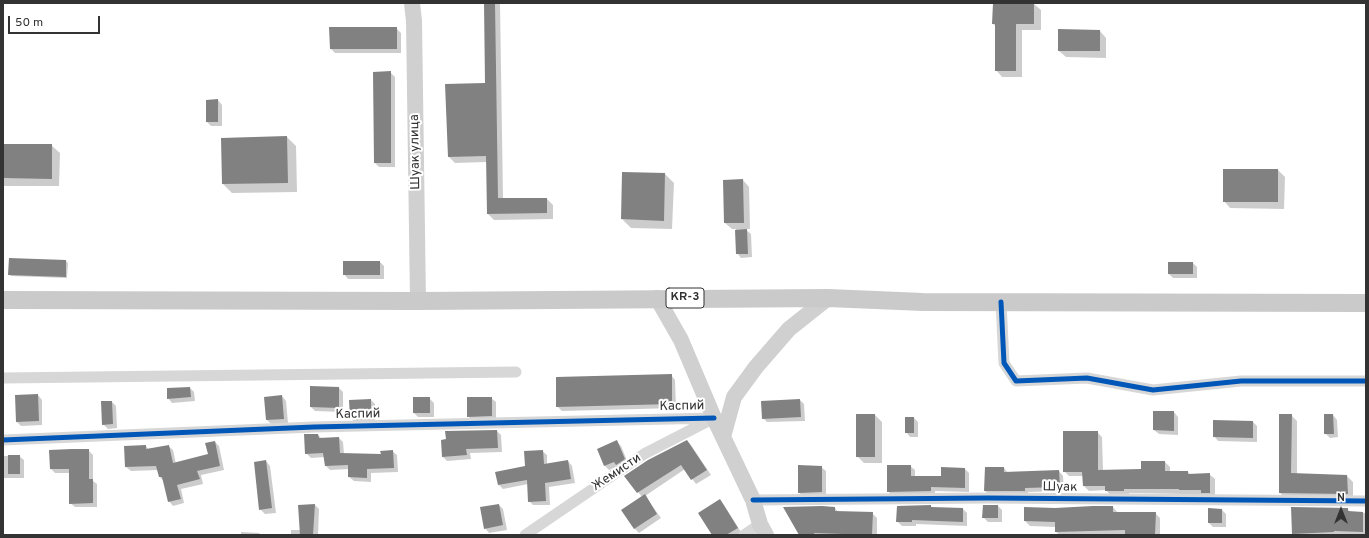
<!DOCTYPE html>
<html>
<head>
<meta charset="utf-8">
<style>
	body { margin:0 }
	#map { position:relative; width:1369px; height:538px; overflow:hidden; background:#fff; font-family:Overpass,sans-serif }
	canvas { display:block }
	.frame { position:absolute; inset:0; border:4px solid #333; pointer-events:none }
	.north { position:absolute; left:1321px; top:490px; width:40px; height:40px; -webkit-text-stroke:3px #fff; paint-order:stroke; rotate:0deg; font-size:11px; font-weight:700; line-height:16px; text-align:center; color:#333 }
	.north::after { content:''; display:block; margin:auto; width:14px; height:18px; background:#333; clip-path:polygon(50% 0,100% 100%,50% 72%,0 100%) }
	.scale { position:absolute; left:8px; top:16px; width:92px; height:18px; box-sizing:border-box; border:2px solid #333; border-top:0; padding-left:5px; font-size:12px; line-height:14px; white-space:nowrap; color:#333; -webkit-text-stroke:3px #fff; paint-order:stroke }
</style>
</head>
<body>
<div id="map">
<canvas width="1369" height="538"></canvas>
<div class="frame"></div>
<div class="north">N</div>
<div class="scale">50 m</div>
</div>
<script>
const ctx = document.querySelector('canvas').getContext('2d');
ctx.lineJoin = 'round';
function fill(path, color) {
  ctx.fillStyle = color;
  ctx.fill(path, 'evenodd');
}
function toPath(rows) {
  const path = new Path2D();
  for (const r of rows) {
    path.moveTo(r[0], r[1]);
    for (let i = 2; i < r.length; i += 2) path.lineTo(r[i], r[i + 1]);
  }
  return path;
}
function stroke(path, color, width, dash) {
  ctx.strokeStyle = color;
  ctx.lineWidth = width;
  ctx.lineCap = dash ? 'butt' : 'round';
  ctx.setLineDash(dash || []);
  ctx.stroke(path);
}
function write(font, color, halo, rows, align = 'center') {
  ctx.font = font + ' Overpass,sans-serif';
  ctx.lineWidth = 4;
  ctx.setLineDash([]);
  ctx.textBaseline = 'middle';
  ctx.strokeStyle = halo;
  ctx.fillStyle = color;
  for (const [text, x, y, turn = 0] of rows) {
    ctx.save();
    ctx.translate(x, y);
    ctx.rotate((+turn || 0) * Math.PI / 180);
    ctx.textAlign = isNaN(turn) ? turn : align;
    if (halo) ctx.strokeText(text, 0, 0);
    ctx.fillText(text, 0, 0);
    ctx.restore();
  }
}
fill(toPath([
	[485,3,500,3,503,199,547,199,553,205,553,219,494,220,488,214,487,162,455,163,449,157,486,84],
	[1034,4,1041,10,1041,30,1022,30,1022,77,1002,77,996,70,996,26,993,24],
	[396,28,401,33,401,53,335,53,331,49],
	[1100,31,1106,38,1106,58,1066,57,1059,51],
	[390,72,395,77,395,167,379,167,375,163],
	[218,100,222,105,222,126,211,126,207,122],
	[287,137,296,146,297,192,232,193,223,184,222,139],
	[3,145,51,145,60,153,59,186,3,186],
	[1278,170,1285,177,1284,209,1230,208,1224,201],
	[623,173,665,174,674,183,672,229,631,228,622,219],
	[743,180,749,187,750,229,745,229,751,234,752,257,741,258,737,253,736,229,732,229,725,223],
	[66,261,68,263,67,278,11,276,9,274],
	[380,262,384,266,384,279,348,279,344,274],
	[1193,263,1197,267,1197,278,1173,278,1169,274],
	[671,375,675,380,676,408,562,411,557,406],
	[311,387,339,388,343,392,343,412,315,411,311,407],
	[190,388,194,392,195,401,172,403,168,398],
	[38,395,42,400,42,425,21,426,17,422],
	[282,396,286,401,288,423,271,424,267,420,265,398],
	[429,398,434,403,434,417,418,417,414,413],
	[491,398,496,402,496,420,472,420,468,416],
	[371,400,375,404,375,422,355,423,351,418],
	[800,400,804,404,805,421,767,422,763,418],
	[112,402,116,406,117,428,108,429,103,424],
	[1174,412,1178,417,1178,435,1159,434,1154,430],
	[857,415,875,415,882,422,882,463,864,463,857,456],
	[1291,415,1297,421,1297,474,1347,476,1353,482,1353,499,1286,498,1280,493],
	[1333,415,1337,420,1338,437,1330,438,1325,433],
	[914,418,918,422,918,437,910,437,906,432],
	[1253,422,1257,426,1257,442,1218,441,1214,436],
	[497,431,501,435,502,452,470,453,471,459,447,461,443,457,447,440,446,432],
	[1097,432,1102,437,1103,471,1142,470,1165,462,1170,467,1170,472,1188,472,1191,475,1209,474,1215,479,1215,497,1184,494,1129,493,1129,496,1111,496,1106,490,1089,491,1084,486,1083,476,1069,476,1064,471],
	[318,435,322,439,339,438,343,442,344,454,382,455,392,451,397,455,398,472,371,473,371,482,354,481,349,477,349,469,330,470,326,466,325,457,311,458,306,453],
	[616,441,621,446,628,463,609,470,605,466,598,449],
	[687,441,691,445,711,475,696,484,685,469,645,496,661,518,639,533,634,528,642,497,626,476],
	[215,442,219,446,224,470,201,475,203,484,181,489,184,503,173,506,169,501,164,482,160,477,158,470,131,471,126,467,146,446,149,450,168,446,173,450,176,464,209,455],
	[88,450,93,455,93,481,97,484,97,507,75,507,70,503,70,473,55,473,51,469],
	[542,451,547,455,547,465,568,461,572,466,575,483,549,487,550,505,533,505,529,501,528,484,503,489,499,485,526,467],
	[3,456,19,456,24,460,24,478,3,478],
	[266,461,270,466,276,513,265,514,260,509],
	[910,466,915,470,915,477,942,477,965,469,969,473,969,492,935,491,935,495,892,496,888,491],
	[821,467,826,471,826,496,803,497,799,492],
	[1004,468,1008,473,1059,471,1063,476,1064,491,1028,492,1028,495,989,495,985,491],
	[720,500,724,505,741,532,737,535,714,535],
	[315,505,319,509,318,535,291,535,291,530,301,530],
	[499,505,503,509,507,530,489,533,485,528],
	[931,506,932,508,963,509,967,513,967,526,916,524,916,526,902,526,897,521],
	[998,506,1002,510,1002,522,988,522,983,517],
	[1113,507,1118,513,1155,513,1160,518,1160,535,1060,535,1056,532,1056,527,1030,526,1025,521],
	[835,508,838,512,872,513,877,518,877,535,800,535],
	[1347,509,1351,512,1366,513,1366,535,1294,535,1293,534],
	[1222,510,1226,514,1226,527,1213,527,1209,523],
	[241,532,259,533,261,535,241,535]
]), '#0003');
fill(toPath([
	[484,3,495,3,498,198,547,198,547,213,487,214,486,156,448,157,445,84,485,83],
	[993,3,1034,3,1034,24,1016,24,1016,71,995,71,995,24,992,24],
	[329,27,397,27,397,49,330,49],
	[1058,29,1100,30,1100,51,1058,51],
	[391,71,391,163,374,163,373,72],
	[218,99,218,122,206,122,206,100],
	[287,136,288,183,222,184,221,138],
	[3,144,52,144,52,179,3,178],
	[1223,169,1278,169,1278,202,1223,202],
	[622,172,665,173,664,221,621,219],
	[743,179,744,223,724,223,723,180],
	[747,229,748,254,736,254,735,230],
	[9,258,66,260,66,277,8,275],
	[343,261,380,261,380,275,343,275],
	[1168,262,1193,262,1193,274,1168,274],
	[672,374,672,404,556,407,556,377],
	[310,386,339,387,339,408,310,407],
	[190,387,191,397,167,399,167,388],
	[38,394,39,421,16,422,15,395],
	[282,395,284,419,266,420,264,397],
	[413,397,430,397,430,413,413,413],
	[467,397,492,397,492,416,467,417],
	[371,399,371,418,350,419,349,400],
	[800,399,801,417,762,419,761,401],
	[101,401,112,401,113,424,102,425],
	[1153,411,1174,411,1174,431,1153,430],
	[856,414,875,414,875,457,856,457],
	[1279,414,1292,414,1291,473,1347,475,1348,494,1279,493],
	[1324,414,1333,414,1334,434,1324,434],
	[905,417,914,417,914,433,905,433],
	[1213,420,1253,421,1253,438,1213,437],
	[497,430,498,448,466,449,467,455,442,457,441,440,446,439,445,431],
	[1063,431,1098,431,1098,470,1141,469,1141,461,1165,461,1165,471,1188,471,1188,474,1210,473,1210,493,1201,493,1201,490,1179,490,1179,489,1124,489,1124,491,1105,491,1105,486,1083,486,1082,472,1063,472],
	[304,434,318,434,319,438,339,437,340,453,381,454,380,451,393,450,394,468,367,469,367,478,348,477,348,465,325,466,323,453,305,454],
	[617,440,625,459,616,465,614,462,604,466,597,449],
	[687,440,707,470,691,480,681,465,637,493,624,476,648,460],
	[215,441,220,466,197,471,200,479,177,485,181,499,168,502,162,477,159,477,156,466,125,467,124,446,146,445,146,449,169,445,173,463,208,454,205,443],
	[72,449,89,449,89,479,93,479,93,503,69,504,69,469,50,469,49,450],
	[543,450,544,464,568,460,571,479,545,483,546,501,528,502,527,480,498,485,495,472,525,466,524,451],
	[8,455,20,455,20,474,8,474],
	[266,460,272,508,259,510,254,462],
	[798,465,822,466,822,492,798,493],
	[887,465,911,465,911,476,941,476,941,467,965,468,965,488,931,487,931,491,887,492],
	[985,467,1004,467,1004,472,1059,470,1060,487,1025,488,1025,491,984,491],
	[645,494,657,514,634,529,621,510],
	[720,499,738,528,726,535,712,535,698,513],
	[315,504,313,535,300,535,298,505],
	[499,504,503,525,484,529,480,507],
	[931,505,931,507,963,508,963,522,912,520,912,522,896,522,897,506],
	[983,505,998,505,998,518,982,518],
	[822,506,835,507,835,511,873,512,872,535,814,533,815,535,799,535,783,507],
	[1093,506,1113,506,1113,512,1156,512,1155,535,1125,535,1125,530,1055,532,1055,522,1024,521,1024,507,1055,508],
	[1291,507,1348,508,1348,511,1363,512,1363,532,1334,531,1334,532,1292,534],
	[1208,508,1222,509,1222,523,1208,523]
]), '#818181');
stroke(toPath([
	[1001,302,1004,363,1016,381,1087,378,1153,390,1241,381,1366,381],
	[3,378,516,372],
	[3,440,314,427,714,418],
	[753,500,988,498,1366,501],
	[525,535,644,454,712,419],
	[744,535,760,524]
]), '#d7d7d7', 11);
stroke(toPath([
	[412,3,414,21,418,301],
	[657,298,681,340,714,418,753,500,760,524,766,535],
	[723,437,734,397,756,367,789,329,828,298]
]), '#d0d0d0', 16);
stroke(toPath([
	[3,300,418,301,828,298,923,302,1366,303]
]), '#cacaca', 18);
stroke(toPath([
	[1001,302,1004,363,1016,381,1087,378,1153,390,1241,381,1366,381],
	[3,440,314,427,714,418],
	[753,500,988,498,1366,501]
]), '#0057b8', 5);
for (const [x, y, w] of [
	[685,298,38]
]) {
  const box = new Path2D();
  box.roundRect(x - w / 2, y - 10, w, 20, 3);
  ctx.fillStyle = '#fff';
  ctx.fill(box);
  stroke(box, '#333', 1);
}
write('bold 12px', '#333', null, [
	["KR-3",685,298]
]);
write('13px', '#333', '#fff', [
	["Шуак улица",416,152,-91],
	["Каспий",682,407,-1],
	["Каспий",358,415,-1],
	["Жемисти",617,473,-34],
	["Шуак",1060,488,1]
]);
</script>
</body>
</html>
